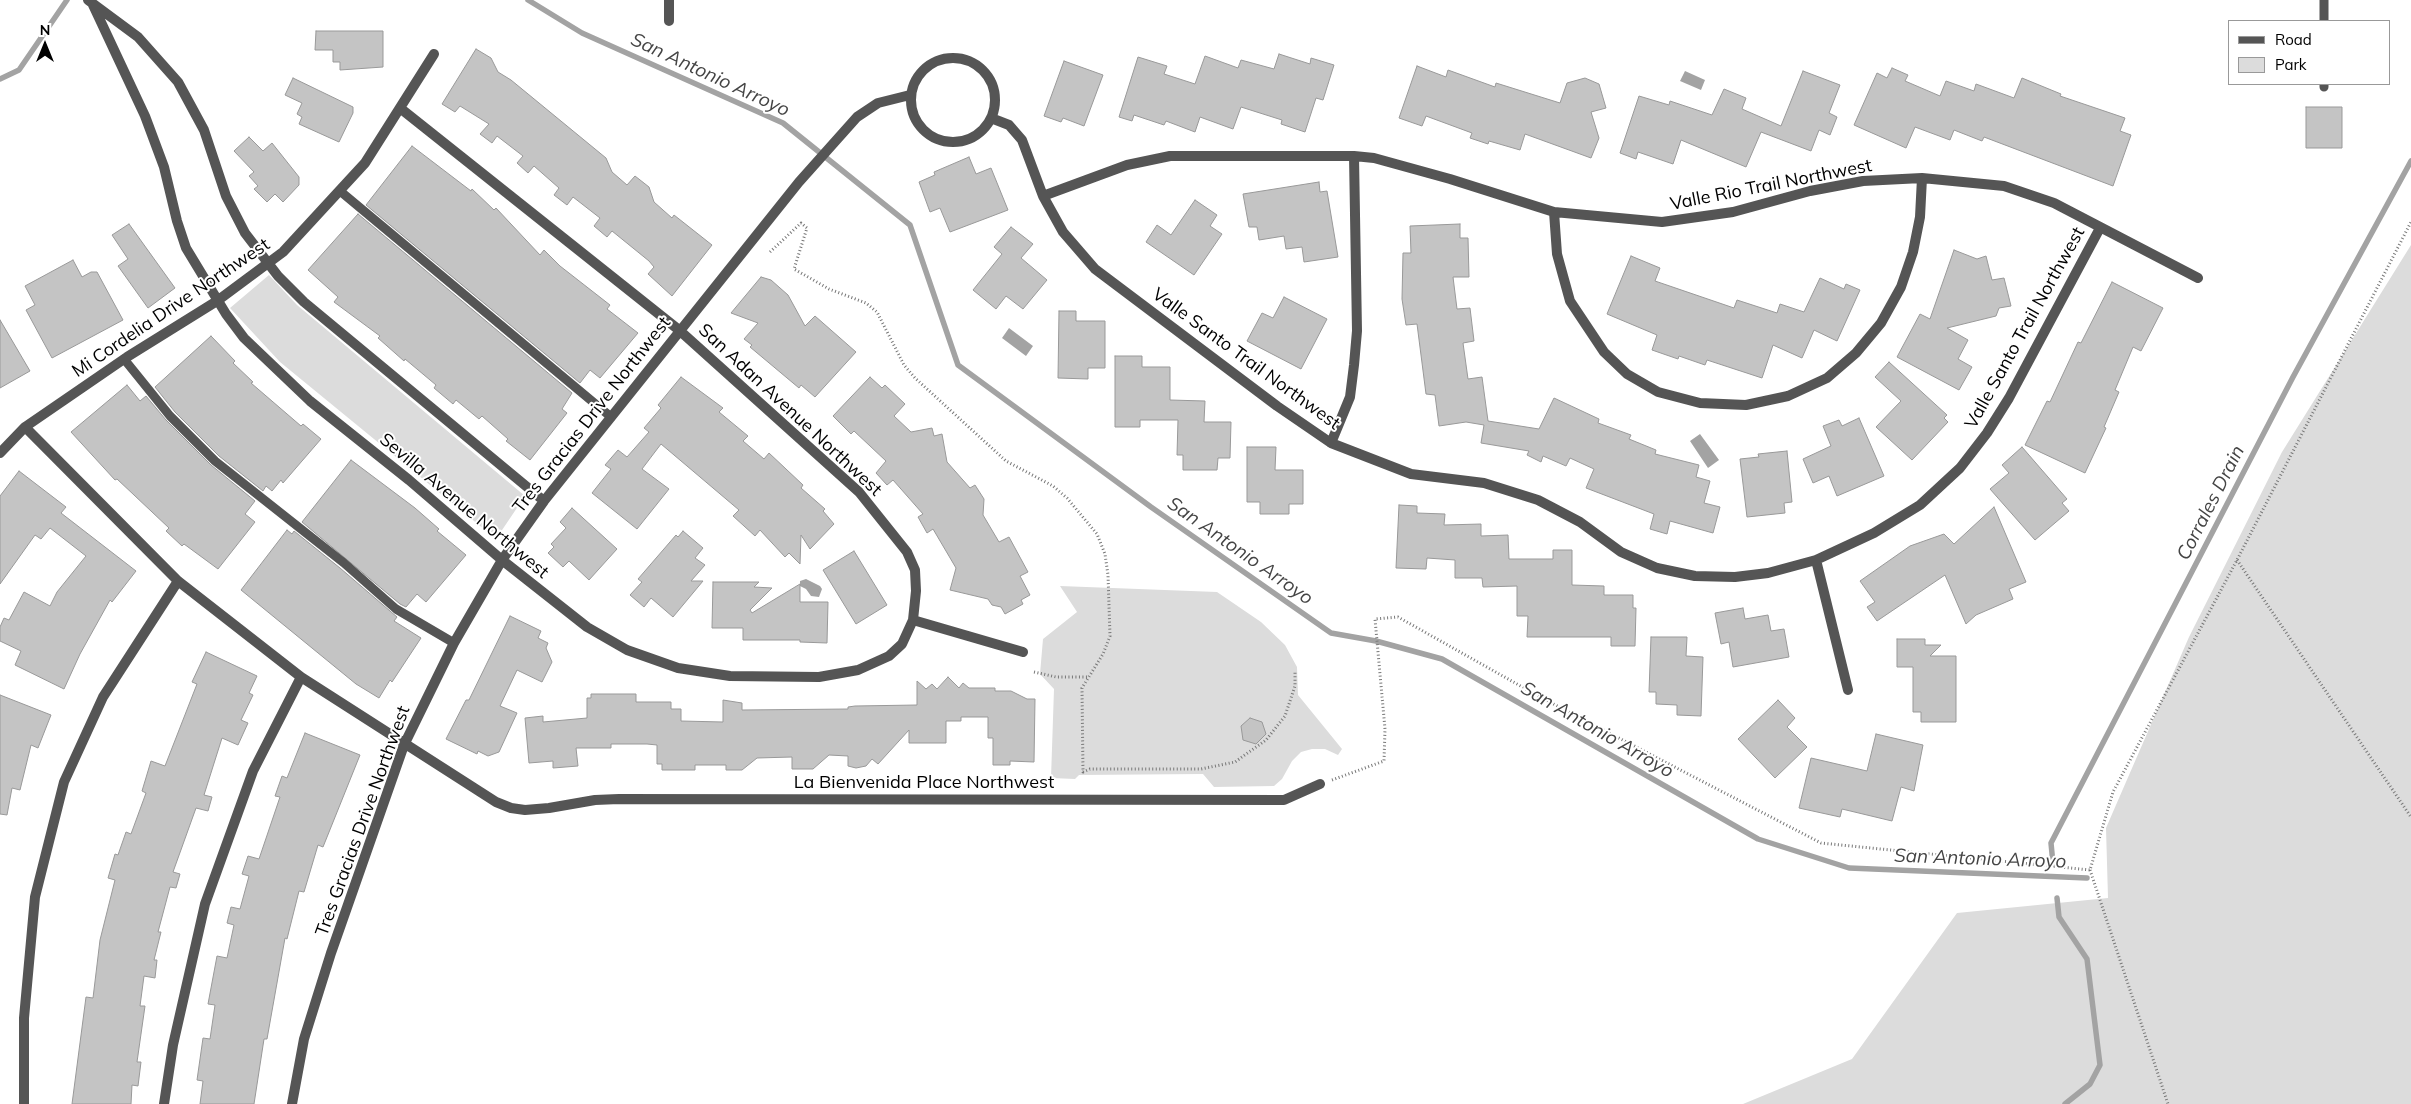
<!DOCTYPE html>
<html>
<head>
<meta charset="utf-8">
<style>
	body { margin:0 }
	#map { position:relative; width:2411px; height:1104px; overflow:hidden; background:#fff; font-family:Mulish,sans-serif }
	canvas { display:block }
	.legend { position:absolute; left:2228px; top:20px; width:162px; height:65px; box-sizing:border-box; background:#fff; border:1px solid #999; margin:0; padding:6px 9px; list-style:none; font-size:15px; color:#000 }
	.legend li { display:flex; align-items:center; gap:10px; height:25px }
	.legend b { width:25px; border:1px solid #999 }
	.north { position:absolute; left:20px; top:20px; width:50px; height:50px; -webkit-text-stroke:4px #fff; paint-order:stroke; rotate:0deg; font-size:14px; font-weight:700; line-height:20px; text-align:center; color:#000 }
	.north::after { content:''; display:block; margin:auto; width:18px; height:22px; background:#000; clip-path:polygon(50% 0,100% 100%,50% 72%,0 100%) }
</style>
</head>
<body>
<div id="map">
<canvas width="2411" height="1104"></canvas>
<ul class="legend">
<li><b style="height:6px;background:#555"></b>Road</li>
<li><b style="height:14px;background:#dcdcdc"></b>Park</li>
</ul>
<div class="north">N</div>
</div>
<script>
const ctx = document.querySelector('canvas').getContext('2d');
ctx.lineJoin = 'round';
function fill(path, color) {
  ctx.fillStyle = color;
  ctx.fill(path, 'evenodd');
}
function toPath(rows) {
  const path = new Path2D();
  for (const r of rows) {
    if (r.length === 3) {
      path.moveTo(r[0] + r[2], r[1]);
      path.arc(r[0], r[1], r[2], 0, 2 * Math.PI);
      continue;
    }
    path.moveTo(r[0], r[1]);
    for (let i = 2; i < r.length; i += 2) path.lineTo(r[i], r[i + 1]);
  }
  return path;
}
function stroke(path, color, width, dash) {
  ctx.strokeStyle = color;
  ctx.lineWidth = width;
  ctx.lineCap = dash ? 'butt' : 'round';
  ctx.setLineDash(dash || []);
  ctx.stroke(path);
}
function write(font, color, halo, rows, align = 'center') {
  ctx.font = font + ' Mulish,sans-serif';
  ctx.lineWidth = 4;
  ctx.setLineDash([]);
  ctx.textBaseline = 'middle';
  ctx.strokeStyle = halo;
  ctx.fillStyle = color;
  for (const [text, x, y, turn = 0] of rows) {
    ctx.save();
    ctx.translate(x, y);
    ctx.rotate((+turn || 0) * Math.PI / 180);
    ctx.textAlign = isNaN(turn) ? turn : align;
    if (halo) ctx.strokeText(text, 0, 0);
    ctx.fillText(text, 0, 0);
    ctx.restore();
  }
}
fill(toPath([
	[2411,245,2411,1104,1743,1104,1852,1059,1957,913,2108,898,2106,828,2189,637,2282,452],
	[269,275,297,305,525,496,496,539,280,362,230,308],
	[1060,586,1217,592,1261,622,1285,645,1297,667,1298,695,1342,749,1338,755,1325,749,1312,749,1301,752,1292,761,1282,779,1274,786,1214,787,1203,774,1079,775,1075,779,1051,778,1054,689,1040,674,1043,639,1077,612]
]), '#dcdcdc');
fill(toPath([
	[1685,71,1705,80,1701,90,1680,81],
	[1009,328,1033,346,1026,356,1002,338],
	[1700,434,1719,460,1708,468,1690,441],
	[806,579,820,586,822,589,819,597,811,596,806,589,800,586,800,581]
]), '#a3a3a3');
stroke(toPath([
	[528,0,582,33,783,123,910,225,958,365,1151,507,1331,633,1376,641,1442,659,1758,839,1849,868,2087,878],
	[0,79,19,70,67,0],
	[2053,864,2051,843,2293,377,2411,161],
	[2057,898,2059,917,2087,959,2100,1065,2090,1084,2065,1104]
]), '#a3a3a3', 5.5);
const building = toPath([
	[316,31,383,31,383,67,340,70,340,62,333,62,333,50,315,50,316,31],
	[476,49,491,58,498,72,511,80,606,158,612,172,627,185,635,176,649,187,654,202,672,218,674,215,712,245,672,296,648,274,654,267,649,261,612,231,607,237,594,226,600,218,573,197,567,205,554,195,559,188,534,166,528,173,517,163,523,156,497,136,492,143,480,134,489,124,460,106,455,112,442,104,476,49],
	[1279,54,1310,64,1311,58,1334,65,1323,100,1316,98,1305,132,1281,124,1282,120,1241,107,1233,129,1200,117,1195,132,1166,121,1164,125,1134,115,1132,121,1119,117,1138,57,1167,66,1164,74,1195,84,1205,56,1238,68,1241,60,1274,69,1279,54],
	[1064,61,1103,75,1084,126,1063,118,1061,122,1044,116,1064,61],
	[1417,66,1446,77,1448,70,1495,87,1496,83,1560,103,1567,83,1585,78,1599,84,1606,108,1591,112,1599,138,1591,158,1525,134,1520,150,1489,141,1488,144,1470,138,1472,133,1426,116,1422,126,1399,118,1417,66],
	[1892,68,1908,75,1905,81,1940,96,1946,81,1974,91,1976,84,2014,98,2022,78,2061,94,2060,96,2125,118,2120,131,2131,135,2113,186,1984,137,1982,141,1954,130,1950,140,1915,127,1906,148,1854,125,1877,73,1887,78,1892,68],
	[1803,71,1840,85,1829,113,1837,117,1830,135,1819,130,1811,151,1761,132,1746,167,1681,140,1673,164,1638,152,1636,159,1620,153,1639,96,1669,105,1670,101,1712,115,1724,89,1746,98,1742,109,1781,126,1803,71],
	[293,78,353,107,353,113,339,142,299,124,302,117,297,114,302,103,285,95,293,78],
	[2306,107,2342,107,2342,148,2306,148,2306,107],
	[249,137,263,151,272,143,299,177,299,185,283,202,275,194,267,202,254,189,258,186,249,176,254,172,234,151,249,137],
	[412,146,471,191,472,189,494,210,496,208,540,255,544,250,560,266,610,305,607,309,638,333,600,378,590,370,580,383,366,205,412,146],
	[969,157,976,174,991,168,1008,210,950,232,940,208,930,212,919,182,935,175,934,172,969,157],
	[1319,182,1320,192,1327,191,1338,257,1304,262,1302,247,1286,249,1284,236,1259,240,1257,227,1249,227,1243,194,1319,182],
	[1195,200,1217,215,1210,226,1222,234,1194,275,1146,242,1157,225,1171,235,1195,200],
	[358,214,572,393,562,409,567,413,530,460,506,441,508,439,482,416,479,419,456,400,453,404,434,388,436,385,405,359,404,361,378,338,380,336,334,302,338,297,308,270,358,214],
	[129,224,175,288,148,308,118,266,128,259,112,235,129,224],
	[1460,224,1460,238,1468,238,1469,277,1453,277,1457,309,1470,308,1474,341,1463,343,1468,379,1482,377,1488,421,1539,429,1554,398,1599,419,1598,423,1631,435,1629,439,1656,450,1655,454,1699,465,1696,477,1710,481,1704,503,1720,507,1713,533,1670,521,1667,534,1650,529,1654,514,1586,488,1594,469,1570,458,1566,466,1543,456,1541,462,1527,455,1529,451,1481,443,1484,425,1466,422,1439,426,1435,395,1426,394,1417,324,1406,325,1402,299,1403,253,1411,253,1410,226,1460,224],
	[1011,227,1033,244,1021,258,1047,280,1023,309,1006,296,996,309,973,290,1002,254,994,247,1011,227],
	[1954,250,1977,259,1986,256,1992,280,2004,278,2011,306,1999,308,1996,316,1947,328,1968,340,1958,359,1972,367,1959,390,1897,357,1920,314,1930,319,1954,250],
	[1631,256,1660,268,1655,281,1734,308,1737,300,1777,313,1780,304,1804,312,1820,278,1844,289,1846,284,1860,290,1837,341,1814,330,1802,358,1773,345,1762,378,1707,360,1705,365,1679,356,1678,359,1652,350,1657,335,1607,314,1631,256],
	[73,260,82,277,91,272,97,272,123,320,52,358,26,310,35,305,25,286,73,260],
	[761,277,771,280,788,295,805,326,815,316,856,352,815,397,801,385,799,388,750,347,752,345,744,339,758,323,731,313,761,277],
	[2112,282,2163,308,2141,351,2133,347,2115,390,2119,392,2104,427,2106,428,2085,473,2025,445,2047,401,2050,402,2078,342,2081,343,2112,282],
	[1284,297,1327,319,1301,369,1247,341,1262,313,1273,318,1284,297],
	[1059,311,1076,311,1076,321,1105,321,1105,368,1088,368,1088,379,1058,378,1059,311],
	[0,320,30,371,0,388,0,320],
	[211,336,235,361,233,363,253,382,251,383,301,426,303,424,321,439,283,483,281,480,272,491,266,486,263,491,219,456,175,412,155,387,211,336],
	[1115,356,1142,356,1142,367,1170,367,1170,400,1205,401,1204,422,1231,422,1230,458,1218,458,1217,470,1183,470,1183,455,1177,455,1178,420,1140,420,1140,427,1115,427,1115,356],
	[1889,362,1947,415,1944,418,1948,422,1912,460,1876,427,1901,401,1875,377,1889,362],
	[681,377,723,408,719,412,748,436,743,441,764,459,769,453,803,485,801,488,825,509,823,511,834,524,810,549,801,535,800,564,789,553,785,557,760,530,755,536,733,516,739,510,661,444,642,469,669,489,637,529,592,493,611,469,605,465,618,450,627,457,649,432,644,428,661,408,658,405,681,377],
	[870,377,882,388,885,385,905,404,894,416,911,432,932,428,934,436,942,434,947,462,970,488,975,485,984,499,983,515,999,542,1009,537,1028,572,1020,576,1030,595,1021,600,1023,604,1005,614,1001,607,992,605,988,599,950,590,956,568,933,529,927,533,918,517,923,514,893,480,887,485,876,473,886,461,854,431,851,434,833,416,870,377],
	[127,385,140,401,146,396,166,420,211,465,255,501,245,514,255,522,218,569,184,544,182,546,166,531,169,528,117,479,115,480,71,432,127,385],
	[1859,418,1884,476,1837,496,1829,476,1813,483,1803,459,1831,446,1823,426,1839,420,1842,426,1859,418],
	[1247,447,1276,447,1275,470,1303,470,1303,504,1289,504,1289,514,1260,514,1260,502,1247,502,1247,447],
	[2022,447,2067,499,2062,503,2069,511,2035,540,1990,489,2009,473,2002,465,2022,447],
	[1787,451,1792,502,1784,503,1785,513,1747,517,1740,459,1759,457,1758,454,1787,451],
	[351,460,415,508,439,529,437,531,466,555,426,602,417,594,406,607,400,604,302,522,351,460],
	[19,471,66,507,61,513,136,571,112,602,110,600,80,654,64,689,15,665,21,651,0,641,0,627,4,618,9,620,24,592,50,606,57,592,86,556,50,528,41,539,35,535,0,584,0,496,19,471],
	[1399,505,1417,506,1417,513,1445,514,1444,525,1481,524,1481,536,1508,535,1509,559,1553,559,1553,550,1572,550,1572,585,1604,586,1604,595,1633,595,1633,608,1636,608,1635,646,1611,646,1611,637,1527,637,1528,616,1517,616,1517,586,1483,587,1482,578,1455,578,1455,560,1427,558,1426,569,1396,568,1399,505],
	[1994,507,2026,582,2009,589,2013,599,1976,615,1966,624,1945,575,1877,621,1867,607,1875,602,1860,581,1910,546,1944,534,1954,544,1994,507],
	[572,508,617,549,589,580,569,561,563,567,548,553,554,547,551,544,566,528,560,522,572,508],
	[287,530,292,534,294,531,340,568,397,617,394,621,421,638,392,682,390,680,379,698,356,684,241,590,287,530],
	[683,531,703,548,695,558,705,565,691,581,703,581,673,617,651,598,644,607,630,595,642,582,638,579,676,535,678,537,683,531],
	[854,551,887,605,856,624,823,570,854,551],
	[713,582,759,582,754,587,772,588,750,610,752,613,800,584,800,602,828,602,827,643,800,642,800,640,743,640,743,628,712,628,713,582],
	[1743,608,1745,619,1768,615,1771,631,1784,629,1789,657,1733,667,1729,642,1721,644,1715,613,1743,608],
	[510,616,541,631,538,638,548,643,546,648,552,662,542,682,517,670,500,706,517,713,499,752,488,756,478,751,477,754,446,739,466,700,469,700,510,616],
	[1651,637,1687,637,1686,656,1703,657,1701,716,1677,715,1677,705,1656,704,1656,692,1649,692,1651,637],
	[1897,639,1925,639,1925,645,1941,645,1930,656,1956,656,1956,722,1921,722,1921,712,1913,712,1913,667,1897,667,1897,639],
	[206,652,257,676,249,693,253,695,241,720,248,723,238,745,222,738,204,795,212,797,208,811,196,808,173,872,180,874,176,888,170,887,158,932,161,932,154,960,157,960,155,978,144,976,140,1006,145,1006,137,1062,141,1062,138,1086,132,1085,131,1104,72,1104,86,997,93,998,100,940,115,880,108,878,115,854,118,855,126,832,131,834,146,793,142,791,151,761,165,766,197,684,192,682,206,652],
	[948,677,959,688,963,683,969,688,995,688,995,691,1011,691,1027,699,1035,699,1034,762,1010,761,1010,765,993,765,993,738,988,738,988,717,961,717,961,721,946,721,946,743,909,743,909,730,878,764,872,759,866,766,856,768,848,766,848,756,829,755,813,769,792,769,792,757,757,758,742,770,726,770,726,765,695,765,695,770,662,770,662,764,657,764,657,745,647,744,611,744,611,748,576,748,578,766,553,768,553,761,529,763,525,718,543,716,543,722,587,718,587,698,591,698,591,694,636,694,636,702,671,702,671,709,681,709,681,721,723,722,723,700,742,703,742,710,848,709,848,707,855,706,917,705,917,681,926,689,932,684,937,689,948,677],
	[0,695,51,715,38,748,31,745,20,790,12,788,7,815,0,814,0,695],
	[1778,700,1795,718,1787,727,1807,747,1775,778,1738,739,1778,700],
	[1250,718,1262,722,1266,734,1256,744,1243,740,1241,726,1250,718],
	[305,733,360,755,323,847,318,845,304,892,299,891,287,939,285,938,267,1039,264,1039,254,1104,200,1104,203,1081,197,1080,203,1038,210,1039,215,1005,208,1004,217,956,227,958,234,925,227,923,231,907,240,909,249,876,242,874,248,856,259,859,280,797,275,796,282,776,287,778,305,733],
	[1876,734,1923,745,1914,791,1901,787,1892,821,1842,809,1840,817,1799,808,1811,758,1867,771,1876,734]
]);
fill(building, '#c4c4c4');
stroke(building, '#999', 1);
stroke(toPath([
	[770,252,801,223,807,228,794,269,829,289,866,303,877,312,904,365,915,378,1006,461,1053,486,1067,498,1097,534,1105,554,1108,575,1110,636,1103,654,1082,688,1083,772,1090,769,1201,769,1235,762,1266,740,1285,716,1295,686,1295,671],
	[2237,560,2411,817],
	[1034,672,1056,677,1088,677],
	[1332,780,1384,761,1385,729,1375,619,1398,617,1540,697,1821,843,2090,870,2113,792,2237,560,2411,222],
	[2090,870,2168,1104]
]), '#777', 3, [1, 2.5]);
stroke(toPath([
	[2324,21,2324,0],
	[2324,84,2324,87],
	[340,191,611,417],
	[124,359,170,416,215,461,344,563,396,609,454,643]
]), '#555', 9);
stroke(toPath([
	[88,0,138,37,178,82,204,130,226,196,245,233,278,276,304,302,544,501],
	[669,0,669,21],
	[93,5,145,116,164,167,177,221,186,248,226,314,244,338,310,401,409,480,502,560,587,627,627,650,678,668,730,676,819,677,858,670,889,656,902,644,913,620,916,591,915,570,907,552,859,492,679,330,400,108],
	[953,100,42],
	[991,118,1009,125,1022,140,1043,196,1063,232,1095,269,1277,406,1331,443,1411,474,1484,483,1538,500,1580,522,1621,552,1657,568,1695,576,1735,577,1768,573,1816,560,1874,533,1920,505,1960,468,1987,433,2009,398,2100,228],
	[1043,196,1127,165,1170,156,1354,156,1374,158,1450,179,1554,212,1662,222,1733,212,1810,191,1863,181,1922,178,2004,186,2054,203,2198,278],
	[1554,212,1557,254,1570,301,1604,352,1627,374,1658,392,1700,403,1746,405,1788,396,1827,378,1856,353,1881,323,1901,287,1913,252,1920,217,1922,178],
	[25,427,178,581,301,677,496,802,511,808,525,810,549,808,595,800,619,799,1284,800,1320,784],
	[1331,443,1350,397,1354,365,1357,331,1354,156],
	[0,453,25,427,127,357,217,301,283,252,365,163,434,54],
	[1816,560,1848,690],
	[913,620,1023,652],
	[24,1104,24,1018,35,897,64,782,103,697,178,581],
	[164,1104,173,1045,205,904,253,771,301,677],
	[292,1104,304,1039,331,953,404,745,454,643,502,560,544,501,799,182,857,117,878,103,910,95]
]), '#555', 10);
write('18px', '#000', '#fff', [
	["Valle Rio Trail Northwest",1771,185,-11],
	["Mi Cordelia Drive Northwest",171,308,-34],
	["Valle Santo Trail Northwest",2025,328,-61],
	["Valle Santo Trail Northwest",1246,359,36],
	["San Adan Avenue Northwest",790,410,43],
	["Tres Gracias Drive Northwest",592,415,-52],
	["Sevilla Avenue Northwest",464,506,40],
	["La Bienvenida Place Northwest",924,783],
	["Tres Gracias Drive Northwest",363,821,-70]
]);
write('italic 19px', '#444', '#fff', [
	["San Antonio Arroyo",710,75,25],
	["Corrales Drain",2211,503,-63],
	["San Antonio Arroyo",1240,551,35],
	["San Antonio Arroyo",1597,730,30],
	["San Antonio Arroyo",1980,859,2]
]);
</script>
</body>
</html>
